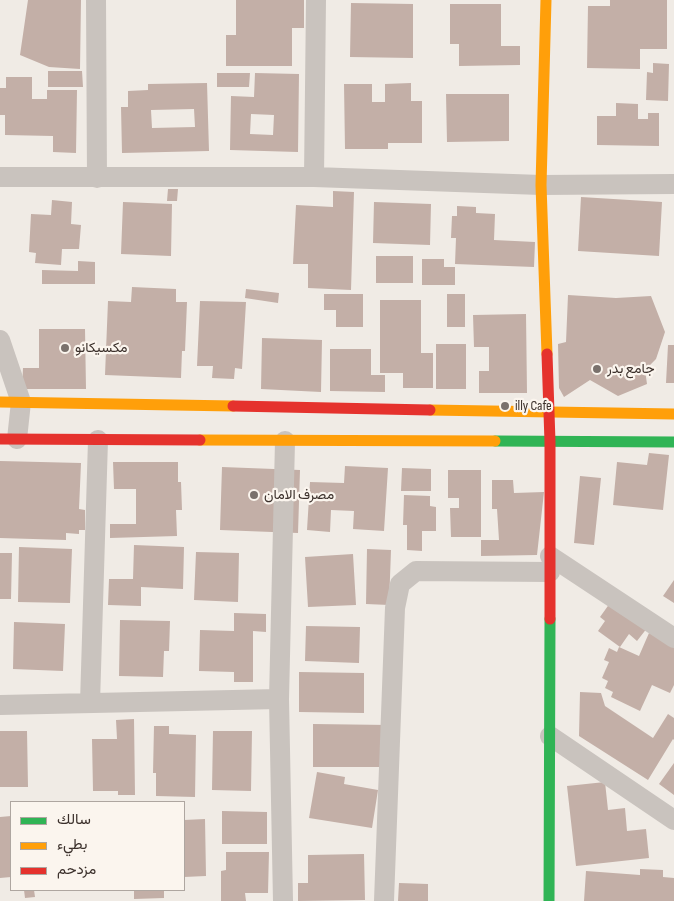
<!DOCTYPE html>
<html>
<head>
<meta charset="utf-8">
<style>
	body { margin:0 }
	#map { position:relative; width:674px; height:901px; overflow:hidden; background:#f0ebe5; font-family:"Sofia Sans Condensed",Vazirmatn,sans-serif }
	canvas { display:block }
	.legend { position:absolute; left:10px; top:801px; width:175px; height:90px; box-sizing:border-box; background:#fbf5ee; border:1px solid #aea6a0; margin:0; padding:6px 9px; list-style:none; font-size:15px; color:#3b302b }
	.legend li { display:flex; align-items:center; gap:10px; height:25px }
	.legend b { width:25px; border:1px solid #aea6a0 }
</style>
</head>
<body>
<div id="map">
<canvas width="674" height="901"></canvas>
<ul class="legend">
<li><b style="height:6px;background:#30b455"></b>سالك</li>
<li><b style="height:6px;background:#ff9f0a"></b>بطيء</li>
<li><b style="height:6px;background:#e5322d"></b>مزدحم</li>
</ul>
</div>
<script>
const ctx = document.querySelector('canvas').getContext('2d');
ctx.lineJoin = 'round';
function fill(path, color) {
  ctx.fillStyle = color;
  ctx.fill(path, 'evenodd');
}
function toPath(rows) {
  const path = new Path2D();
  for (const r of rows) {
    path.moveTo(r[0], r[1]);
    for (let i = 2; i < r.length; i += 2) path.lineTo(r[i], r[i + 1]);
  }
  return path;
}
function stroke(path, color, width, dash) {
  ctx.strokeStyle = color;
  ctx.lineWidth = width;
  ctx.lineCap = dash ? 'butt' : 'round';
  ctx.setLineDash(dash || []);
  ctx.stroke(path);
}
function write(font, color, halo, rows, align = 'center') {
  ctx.font = font + ' "Sofia Sans Condensed",Vazirmatn,sans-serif';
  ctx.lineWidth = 4.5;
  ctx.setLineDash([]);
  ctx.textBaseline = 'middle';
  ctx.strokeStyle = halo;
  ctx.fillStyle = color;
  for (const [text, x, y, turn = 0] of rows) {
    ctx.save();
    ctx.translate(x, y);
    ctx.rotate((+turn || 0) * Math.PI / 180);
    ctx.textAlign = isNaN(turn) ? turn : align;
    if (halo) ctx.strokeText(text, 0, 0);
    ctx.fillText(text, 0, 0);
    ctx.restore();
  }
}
fill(toPath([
	[28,0,81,0,80,69,49,67,20,55],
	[236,0,304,0,304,28,292,28,292,66,226,66,226,35,236,35],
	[610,0,667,0,667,49,640,49,640,69,587,68,588,6,610,6],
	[351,3,413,4,413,58,350,57],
	[450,4,501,4,501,46,520,46,520,65,459,66,459,44,450,44],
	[653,63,669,64,668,101,646,100,647,72,653,73],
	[48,71,82,71,83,87,48,87],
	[217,73,250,73,249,87,217,87],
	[255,73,299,74,298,152,230,150,231,96,254,97],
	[251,114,274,115,273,135,250,134],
	[6,77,32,77,32,99,47,99,47,90,77,90,76,153,53,152,53,136,5,135,5,115,0,115,0,88,6,88],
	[207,83,209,151,122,153,121,107,128,107,128,91,148,90,148,84],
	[194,109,195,127,152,128,151,110],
	[411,83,411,101,422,101,422,143,388,143,388,149,345,149,344,84,372,84,372,102,385,102,385,84],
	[446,94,509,94,509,141,447,142],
	[616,103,638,104,638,119,648,119,648,113,659,113,659,146,597,145,597,116,616,116],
	[168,189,178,189,177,201,167,201],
	[333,191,354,192,351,290,308,288,308,264,293,264,296,205,333,207],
	[581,197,662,202,659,256,578,251],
	[52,200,72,202,71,224,81,225,79,249,62,249,61,265,35,263,36,253,29,252,31,214,51,215],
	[123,202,172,204,171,256,121,254],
	[374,202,431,204,430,245,373,243],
	[457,206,476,207,476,213,495,214,494,240,535,242,534,267,455,264,456,238,451,238,452,216,457,216],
	[376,256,413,256,413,283,376,283],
	[422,259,444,259,444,267,455,267,455,285,422,285],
	[78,261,95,262,95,284,42,284,42,270,78,271],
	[132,287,176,289,176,302,187,302,185,351,182,351,181,378,105,375,108,301,131,302],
	[246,289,279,293,278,303,245,298],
	[324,294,363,294,363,327,336,327,336,310,324,310],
	[447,294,465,294,465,327,447,327],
	[568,295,616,298,651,296,665,332,656,359,645,370,647,384,618,396,590,380,564,397,559,388,558,344,566,342],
	[380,300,421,300,421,353,433,353,433,388,403,388,403,373,380,373],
	[200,301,246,302,242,369,235,368,234,379,212,378,213,366,197,366],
	[526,314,527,393,479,393,479,371,489,371,489,347,474,347,473,315],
	[39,329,85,329,86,389,22,389,23,368,39,368],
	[262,338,322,340,321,392,261,389],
	[436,344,466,344,466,389,436,389],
	[668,345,674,345,674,383,666,383],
	[330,349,371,349,371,375,385,375,385,392,330,391],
	[649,453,669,455,663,510,613,505,617,462,647,465],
	[0,461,81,463,79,509,85,510,85,530,79,530,79,534,66,533,66,540,0,538],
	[113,462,178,462,178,482,181,482,182,510,176,510,177,536,110,538,110,524,136,524,136,489,114,489],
	[345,466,388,468,384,531,353,529,354,511,331,510,330,532,307,530,310,482,344,483],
	[222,467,300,470,298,533,220,530],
	[402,468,431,469,431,491,401,491],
	[448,470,481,470,481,537,451,537,450,508,459,508,459,498,448,498],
	[580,476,601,478,594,545,574,543],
	[492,480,513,480,514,493,544,492,537,555,481,556,481,540,499,540,497,509,492,509],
	[404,495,430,496,430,506,436,507,436,531,422,531,422,551,407,550,407,525,403,525],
	[134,545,184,547,183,589,141,587,141,606,108,605,109,579,133,579],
	[19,547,72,549,70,603,18,602],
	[367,549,391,550,389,605,366,604],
	[196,552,239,553,238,602,194,600],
	[0,553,12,553,11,599,0,599],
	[353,554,356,605,308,607,305,557],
	[674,580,674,603,663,596],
	[615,596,651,623,637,641,629,634,620,647,598,631,605,621,600,617],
	[234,613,266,614,266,632,253,631,253,682,234,682,234,672,199,671,200,630,234,631],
	[120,620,170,621,169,651,164,651,163,677,119,676],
	[14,622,65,624,63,671,13,669],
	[306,626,360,627,359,663,305,661],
	[649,633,674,645,674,685,670,693,652,685,640,711,611,697,613,692,605,688,608,681,602,678,609,662,604,660,609,648,617,652,619,647,639,656],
	[299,672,364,673,364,713,299,712],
	[580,692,601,693,605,706,653,738,668,714,674,718,674,740,673,739,648,780,579,736],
	[134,719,135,795,118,795,118,791,93,791,92,739,117,739,116,720],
	[313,724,389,725,389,767,313,767],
	[154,726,169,726,169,734,196,735,195,797,156,796,156,773,153,773],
	[0,731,27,731,28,787,0,787],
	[213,731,252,731,251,791,212,790],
	[674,763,674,795,659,784],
	[317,772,345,777,344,784,378,790,372,828,309,818],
	[605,782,608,810,625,808,627,831,646,829,649,858,576,866,567,786],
	[222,811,267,812,267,844,222,844],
	[11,816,11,877,0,878,0,817],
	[205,819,206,876,184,877,184,820],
	[226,852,269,852,268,893,245,893,246,901,221,901,221,871,226,870],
	[364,854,365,900,298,901,298,883,308,883,308,855],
	[640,869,663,870,663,877,674,878,674,901,584,901,586,871,640,875],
	[399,883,428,884,428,901,398,901],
	[24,890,34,890,35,897,25,898],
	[134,890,164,890,164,898,134,899]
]), '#c3afa7');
stroke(toPath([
	[96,0,97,178],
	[0,177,314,177,541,185,674,184],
	[314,177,316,0],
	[0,340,21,402,17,439],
	[550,556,674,638],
	[90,703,98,440],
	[0,705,279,699],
	[550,736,674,820],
	[283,901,279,699,285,441],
	[384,901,395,608,400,584,416,571,550,572]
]), '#c9c3be', 20);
stroke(toPath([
	[495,441,674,442],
	[549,901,550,619]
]), '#30b455', 11);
stroke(toPath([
	[546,0,541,185,547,354],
	[0,402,233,406],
	[430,410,674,414],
	[200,440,495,441]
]), '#ff9f0a', 11);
stroke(toPath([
	[547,354,550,442,550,619],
	[233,406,430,410],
	[0,439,200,440]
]), '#e5322d', 11);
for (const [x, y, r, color] of [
	[65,348,5,"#7a716c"],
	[597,369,5,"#7a716c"],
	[505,406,5,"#7a716c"],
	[254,495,5,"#7a716c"]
]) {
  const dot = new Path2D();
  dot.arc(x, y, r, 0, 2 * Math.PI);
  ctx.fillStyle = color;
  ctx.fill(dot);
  stroke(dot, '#fbf5ee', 2);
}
write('14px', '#3b302b', '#fbf5ee', [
	["مكسيكانو",75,348],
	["جامع بدر",607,369],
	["illy Cafe",515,406],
	["مصرف الامان",264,495]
], 'left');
</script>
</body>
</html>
